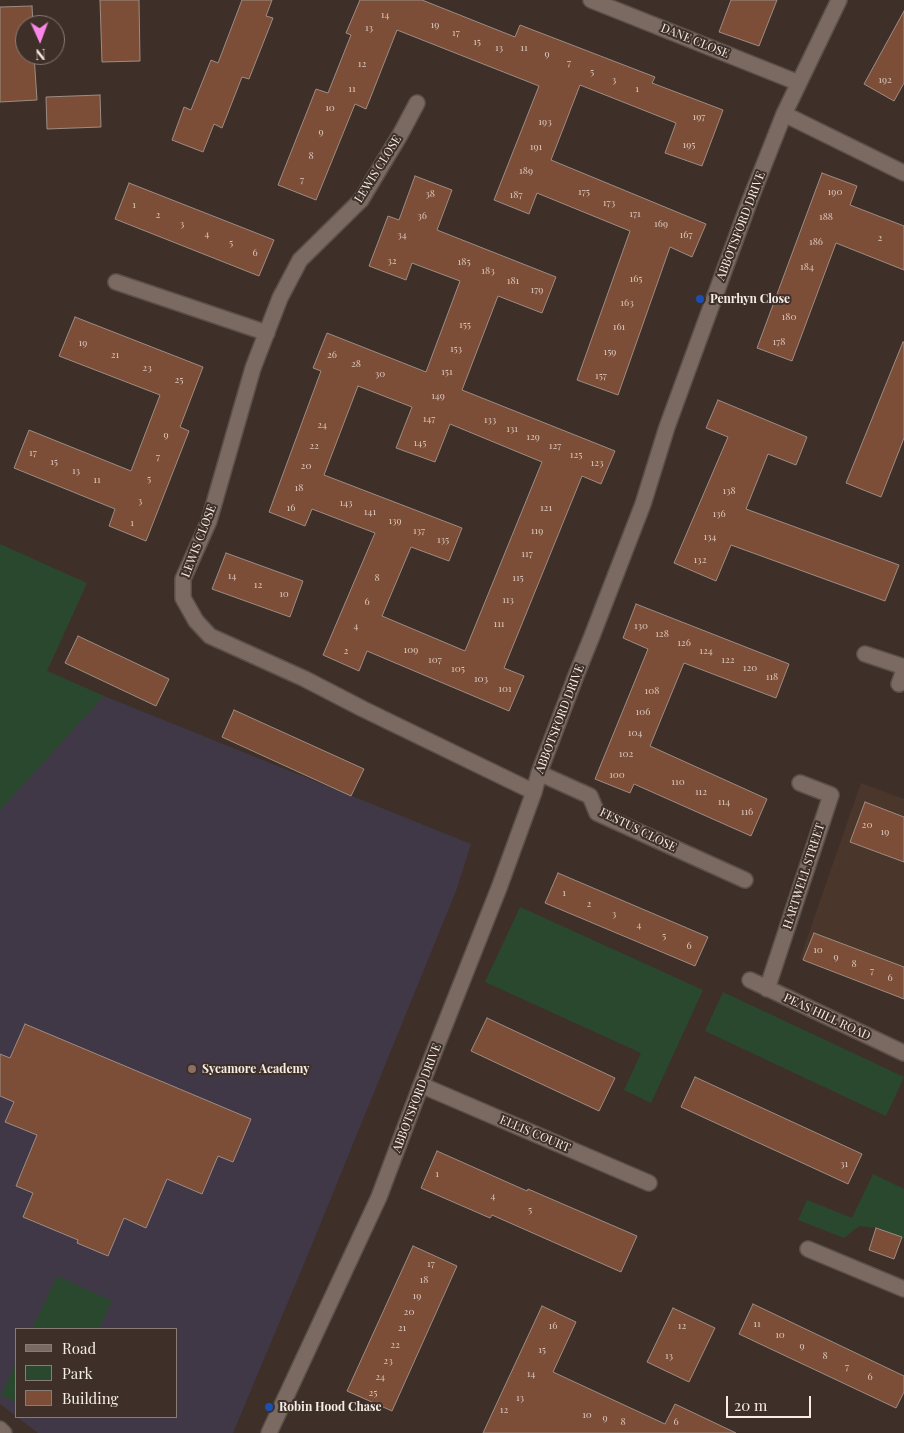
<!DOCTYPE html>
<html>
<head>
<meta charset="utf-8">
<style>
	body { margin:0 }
	#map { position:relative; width:904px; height:1433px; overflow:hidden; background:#3e3029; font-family:"Playfair Display",serif }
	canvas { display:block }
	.legend { position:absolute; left:15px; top:1328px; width:162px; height:90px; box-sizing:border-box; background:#3e3029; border:1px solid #887c75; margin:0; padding:6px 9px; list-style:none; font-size:15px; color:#f6ede8 }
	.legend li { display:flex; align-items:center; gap:10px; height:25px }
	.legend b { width:25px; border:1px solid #887c75 }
	.north { position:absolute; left:15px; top:15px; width:50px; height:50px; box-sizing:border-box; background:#3e3029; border:1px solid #887c75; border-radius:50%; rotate:178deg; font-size:14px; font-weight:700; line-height:20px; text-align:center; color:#f6ede8 }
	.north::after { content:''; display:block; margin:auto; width:18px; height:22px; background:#fa87e7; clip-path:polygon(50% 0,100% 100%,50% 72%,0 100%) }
	.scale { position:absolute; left:726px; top:1396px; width:85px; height:22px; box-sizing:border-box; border:2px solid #f6ede8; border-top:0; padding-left:6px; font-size:15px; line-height:18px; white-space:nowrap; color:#f6ede8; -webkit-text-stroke:4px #3e3029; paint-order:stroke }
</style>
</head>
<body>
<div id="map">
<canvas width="904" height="1433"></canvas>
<ul class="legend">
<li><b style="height:6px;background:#7a6a62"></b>Road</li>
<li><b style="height:14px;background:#2a482d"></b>Park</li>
<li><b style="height:14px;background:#7d4e37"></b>Building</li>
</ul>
<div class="north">N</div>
<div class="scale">20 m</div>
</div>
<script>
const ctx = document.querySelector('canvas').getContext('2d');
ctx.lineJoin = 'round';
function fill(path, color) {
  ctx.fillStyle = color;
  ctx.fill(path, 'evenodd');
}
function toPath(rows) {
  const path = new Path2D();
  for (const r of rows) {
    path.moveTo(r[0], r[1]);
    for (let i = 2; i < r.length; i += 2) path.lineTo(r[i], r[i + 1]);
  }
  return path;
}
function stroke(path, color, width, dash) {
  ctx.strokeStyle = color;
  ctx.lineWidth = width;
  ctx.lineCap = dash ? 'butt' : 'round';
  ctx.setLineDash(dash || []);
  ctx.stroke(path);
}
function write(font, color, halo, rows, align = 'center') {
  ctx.font = font + ' "Playfair Display",serif';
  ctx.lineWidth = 4;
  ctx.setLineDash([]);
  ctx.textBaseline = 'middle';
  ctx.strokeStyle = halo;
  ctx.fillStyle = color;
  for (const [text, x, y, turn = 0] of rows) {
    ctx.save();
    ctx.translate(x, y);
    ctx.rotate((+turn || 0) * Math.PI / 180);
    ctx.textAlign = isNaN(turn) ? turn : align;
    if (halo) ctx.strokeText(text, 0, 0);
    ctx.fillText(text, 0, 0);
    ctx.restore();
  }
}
fill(toPath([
	[861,783,904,799,904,998,800,959]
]), '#4b362c');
fill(toPath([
	[0,650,104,696,471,844,456,891,311,1247,233,1433,38,1433,17,1417,176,1417,176,1329,16,1329,16,1416,0,1404]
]), '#403747');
fill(toPath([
	[0,544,87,583,47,671,104,696,0,810],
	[520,907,703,990,651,1103,624,1090,641,1053,485,982],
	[723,992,904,1077,886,1116,705,1031],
	[873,1174,904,1189,904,1239,877,1228,859,1226,844,1238,798,1220,807,1200,852,1218],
	[57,1276,112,1301,99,1329,32,1329],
	[16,1363,16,1402,1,1395]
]), '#2a482d');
const building = toPath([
	[100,0,139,0,140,61,102,62,100,0],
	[242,0,272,0,266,16,273,18,249,79,242,77,222,128,214,124,203,152,172,140,184,107,191,110,211,60,218,63,242,0],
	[360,0,422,0,515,37,520,25,655,77,652,83,723,110,702,166,665,153,676,123,580,85,551,160,706,224,692,257,670,247,618,395,577,380,630,231,537,193,529,214,494,200,539,86,397,30,366,109,355,104,316,200,278,185,316,89,328,93,351,35,346,33,360,0],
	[731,0,777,0,759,46,719,32,731,0],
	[32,6,33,25,25,25,25,55,34,55,37,100,0,102,0,7,32,6],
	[904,11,904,83,894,101,864,84,904,11],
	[100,95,101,127,47,129,46,97,100,95],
	[822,173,857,186,850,205,904,226,904,270,836,243,792,361,757,348,822,173],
	[415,176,452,190,437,230,556,277,542,313,498,296,462,390,615,451,601,484,582,476,504,668,524,676,509,711,367,651,359,671,323,655,375,533,312,509,305,526,269,512,321,371,313,368,327,333,426,372,460,281,412,263,406,280,369,266,388,216,399,220,415,176],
	[358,386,412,407,396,448,435,462,450,424,542,462,465,651,382,616,411,547,449,561,462,528,324,475,358,386],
	[129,183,274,240,259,276,115,219,129,183],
	[75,317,203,367,180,427,189,431,146,541,109,526,115,509,14,468,29,430,131,471,160,395,59,356,75,317],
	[903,342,904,342,904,438,881,497,846,483,903,342],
	[718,400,807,437,796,465,768,454,746,509,899,565,885,601,731,545,716,581,674,563,728,437,706,428,718,400],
	[226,553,303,581,290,617,212,589,226,553],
	[636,604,789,664,776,698,684,663,650,746,767,799,751,836,634,784,630,793,595,779,648,649,623,638,636,604],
	[78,636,169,679,156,706,65,663,78,636],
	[234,710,364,769,351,796,222,737,234,710],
	[865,802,904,817,904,862,850,842,865,802],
	[558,873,708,937,695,966,545,903,558,873],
	[814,933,904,967,904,999,803,960,814,933],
	[487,1018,615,1078,599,1111,471,1051,487,1018],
	[25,1024,251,1119,233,1162,218,1156,202,1194,167,1179,146,1228,124,1218,108,1256,77,1243,78,1240,23,1217,33,1193,16,1186,37,1135,5,1122,14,1102,0,1096,0,1054,10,1058,25,1024],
	[695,1077,862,1154,848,1184,681,1107,695,1077],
	[437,1151,527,1191,528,1189,637,1236,621,1272,492,1215,490,1218,421,1188,437,1151],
	[876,1228,902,1237,894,1259,869,1250,876,1228],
	[413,1246,457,1266,392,1411,347,1391,413,1246],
	[753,1304,904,1376,904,1392,896,1408,739,1334,753,1304],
	[542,1306,576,1322,553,1372,665,1424,675,1404,736,1433,483,1433,542,1306],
	[673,1308,715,1328,689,1382,647,1362,673,1308]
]);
fill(building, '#7d4e37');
stroke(building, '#9d8c84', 1);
const street = toPath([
	[591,0,799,83],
	[417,103,400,135,361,200,300,260,280,298,253,368,209,521,183,579,183,598,196,621,210,636,305,679,363,709,534,792],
	[784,114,904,173],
	[116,282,267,333],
	[865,654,904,667],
	[899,684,904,670],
	[539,773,590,796,597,813,745,880],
	[750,980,904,1053],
	[767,989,831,795,800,783],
	[421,1085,649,1183],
	[808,1249,904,1289],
	[0,1429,4,1433],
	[269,1433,379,1197,421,1085,499,888,534,792,539,773,577,673,592,636,643,504,667,427,750,200,784,114,839,0]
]);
stroke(street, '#5b4f49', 18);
stroke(street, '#7a6a62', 15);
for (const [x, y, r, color] of [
	[700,299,5,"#1a4fb4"],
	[192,1069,5,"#8d6e63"],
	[269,1407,5,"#1a4fb4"]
]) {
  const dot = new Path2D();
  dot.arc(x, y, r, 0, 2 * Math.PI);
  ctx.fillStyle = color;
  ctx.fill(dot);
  stroke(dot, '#3e3029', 2);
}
write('10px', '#d8c5bc', null, [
	["14",385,15],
	["19",435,25],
	["13",369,28],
	["17",456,33],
	["15",477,42],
	["13",499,48],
	["11",524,48],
	["9",547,54],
	["7",569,63],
	["12",362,64],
	["5",592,72],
	["3",614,80],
	["192",885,80],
	["11",352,89],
	["1",637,89],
	["10",330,108],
	["197",699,117],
	["193",545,122],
	["9",321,132],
	["195",689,145],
	["191",536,147],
	["8",311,156],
	["189",526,171],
	["7",302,180],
	["175",584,192],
	["190",835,192],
	["38",430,194],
	["187",516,195],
	["173",609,203],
	["1",134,205],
	["171",635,214],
	["2",158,215],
	["36",422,216],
	["188",826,217],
	["3",182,224],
	["169",661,224],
	["4",207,234],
	["34",402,235],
	["167",686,235],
	["2",880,238],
	["186",816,242],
	["5",231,243],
	["6",255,253],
	["32",392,261],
	["185",464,262],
	["184",807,267],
	["183",488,271],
	["165",636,279],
	["181",513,281],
	["179",537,290],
	["163",627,303],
	["180",789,317],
	["155",465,325],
	["161",619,327],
	["178",779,342],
	["19",83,343],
	["153",456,349],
	["159",610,352],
	["21",115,355],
	["26",332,355],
	["28",356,364],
	["23",147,368],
	["151",447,372],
	["30",380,374],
	["157",601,376],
	["25",179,380],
	["149",438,396],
	["147",429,419],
	["133",490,420],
	["24",322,425],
	["131",512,429],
	["9",166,435],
	["129",533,437],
	["145",420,443],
	["22",314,446],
	["127",555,446],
	["17",33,453],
	["125",576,455],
	["7",158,457],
	["15",54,462],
	["123",597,463],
	["20",306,466],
	["13",76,471],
	["5",149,479],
	["11",97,480],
	["18",299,488],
	["138",729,491],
	["3",140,501],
	["143",346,503],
	["16",291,508],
	["121",546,508],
	["141",370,512],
	["136",719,514],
	["139",395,521],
	["1",132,523],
	["137",419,531],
	["119",537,531],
	["134",710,537],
	["135",443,540],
	["117",527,554],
	["132",700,560],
	["14",232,576],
	["8",377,578],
	["115",518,578],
	["12",258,585],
	["10",284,594],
	["113",508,600],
	["6",367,602],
	["111",499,624],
	["4",356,626],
	["130",641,626],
	["128",662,634],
	["126",684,643],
	["109",411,650],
	["2",346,651],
	["124",706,651],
	["107",435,660],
	["122",728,660],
	["120",750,668],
	["105",458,669],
	["118",772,677],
	["103",481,679],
	["101",505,689],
	["108",652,691],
	["106",643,712],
	["104",635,733],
	["102",626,754],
	["100",617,775],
	["110",678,782],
	["112",701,792],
	["114",724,802],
	["116",747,812],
	["20",867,825],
	["19",885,832],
	["1",564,893],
	["2",589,904],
	["3",614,914],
	["4",639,925],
	["5",664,936],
	["6",689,946],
	["10",818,950],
	["9",836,957],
	["8",854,964],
	["7",872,971],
	["6",890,978],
	["31",844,1164],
	["1",437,1174],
	["4",493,1196],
	["5",530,1210],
	["17",431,1264],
	["18",424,1280],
	["19",417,1296],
	["20",409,1312],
	["11",757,1324],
	["16",553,1326],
	["12",682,1326],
	["21",402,1328],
	["10",780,1335],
	["22",395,1345],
	["9",802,1346],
	["15",542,1350],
	["13",669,1356],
	["8",825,1356],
	["23",388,1361],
	["7",847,1367],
	["14",531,1374],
	["24",380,1377],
	["6",870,1377],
	["25",373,1393],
	["13",520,1398],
	["12",504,1410],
	["10",587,1415],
	["9",605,1418],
	["8",623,1422],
	["6",676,1422]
]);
write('12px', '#f6ede8', '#3e3029', [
	["DANE CLOSE",695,41,22],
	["LEWIS CLOSE",378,169,-58],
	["ABBOTSFORD DRIVE",741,226,-69],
	["LEWIS CLOSE",199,541,-69],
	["ABBOTSFORD DRIVE",560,719,-69],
	["FESTUS CLOSE",638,830,26],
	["HARTWELL STREET",804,876,-72],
	["PEAS HILL ROAD",827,1017,25],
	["ABBOTSFORD DRIVE",417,1098,-69],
	["ELLIS COURT",535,1134,23]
]);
write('bold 12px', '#f6ede8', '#3e3029', [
	["Penrhyn Close",710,299],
	["Sycamore Academy",202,1069],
	["Robin Hood Chase",279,1407]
], 'left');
</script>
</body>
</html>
